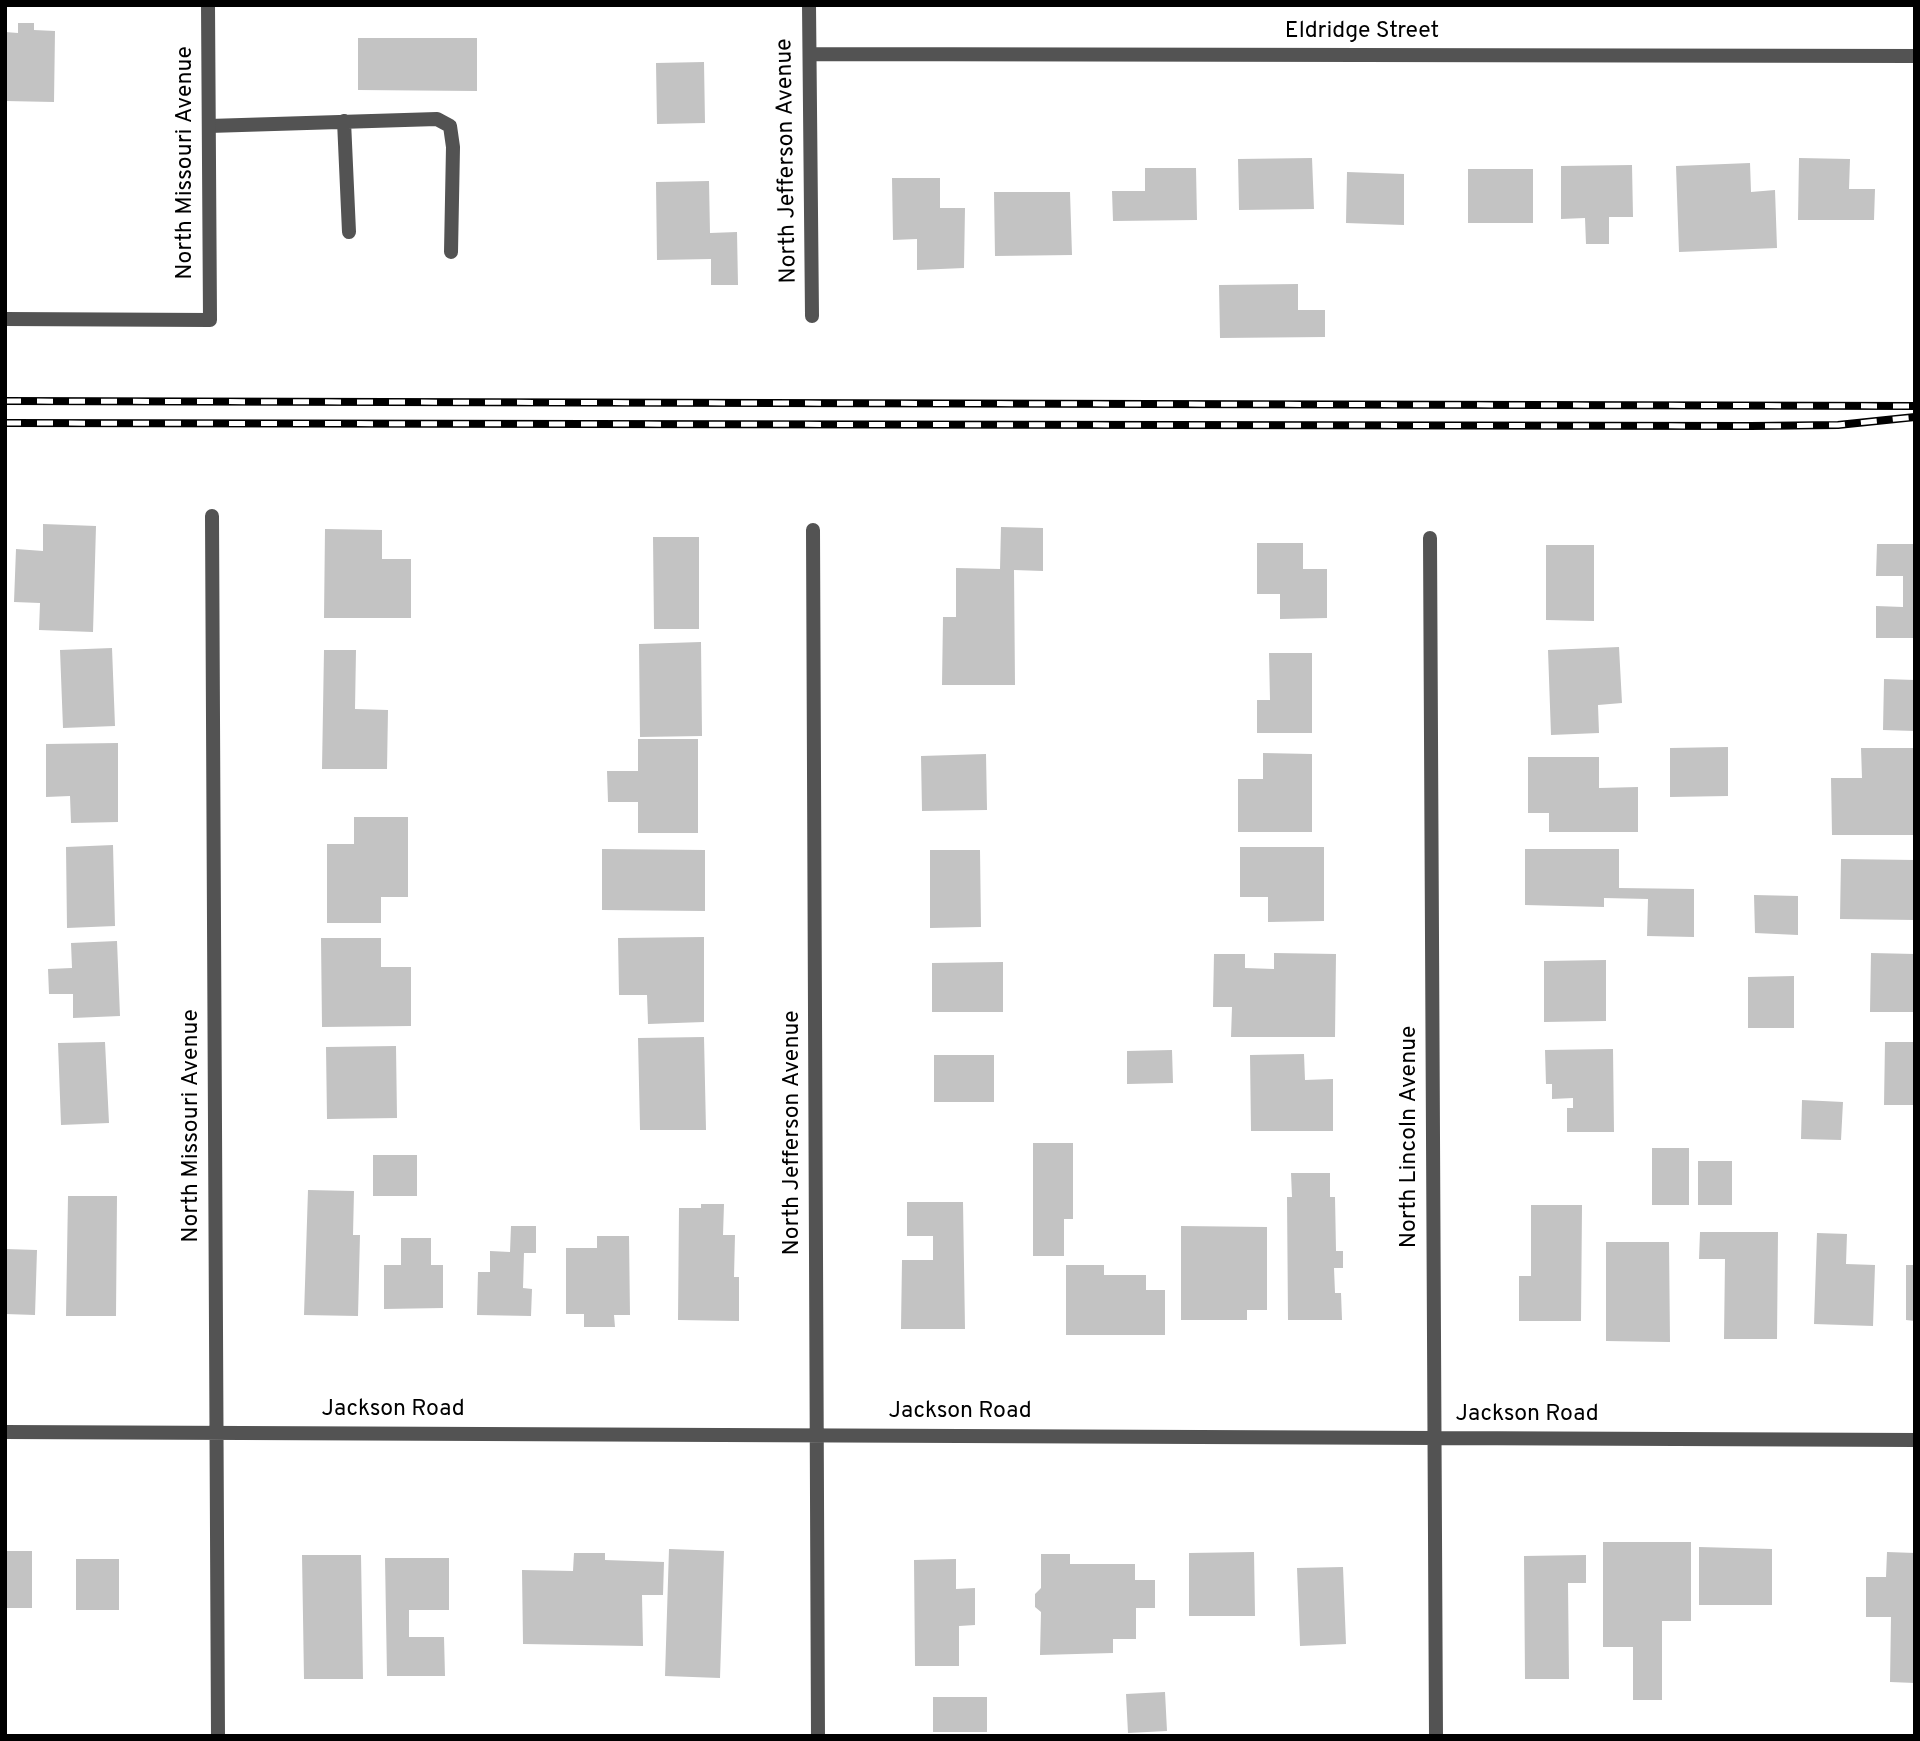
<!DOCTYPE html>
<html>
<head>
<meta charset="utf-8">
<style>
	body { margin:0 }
	#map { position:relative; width:1920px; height:1741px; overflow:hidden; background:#fff; font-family:Overpass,sans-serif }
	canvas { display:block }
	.frame { position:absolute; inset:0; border:7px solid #000; pointer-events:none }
</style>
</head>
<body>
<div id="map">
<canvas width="1920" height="1741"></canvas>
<div class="frame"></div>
</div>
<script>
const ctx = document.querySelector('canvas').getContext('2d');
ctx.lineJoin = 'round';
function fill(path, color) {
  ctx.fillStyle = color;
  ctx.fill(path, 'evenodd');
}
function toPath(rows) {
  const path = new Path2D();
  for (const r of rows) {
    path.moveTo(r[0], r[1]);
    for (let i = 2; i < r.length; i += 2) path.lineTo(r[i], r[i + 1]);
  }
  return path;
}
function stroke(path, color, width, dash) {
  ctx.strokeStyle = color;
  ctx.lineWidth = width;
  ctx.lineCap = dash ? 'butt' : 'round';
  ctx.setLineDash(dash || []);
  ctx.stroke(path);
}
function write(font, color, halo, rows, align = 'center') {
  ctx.font = font + ' Overpass,sans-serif';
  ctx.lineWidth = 7;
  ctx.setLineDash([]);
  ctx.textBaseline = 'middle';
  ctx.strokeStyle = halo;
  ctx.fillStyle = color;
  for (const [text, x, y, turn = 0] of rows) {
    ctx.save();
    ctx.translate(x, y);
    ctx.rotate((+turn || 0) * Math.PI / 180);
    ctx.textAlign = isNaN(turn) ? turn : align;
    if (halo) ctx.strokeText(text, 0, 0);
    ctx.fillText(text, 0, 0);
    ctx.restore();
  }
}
fill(toPath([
	[18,23,34,23,34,30,55,31,54,102,5,101,5,32,18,33],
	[358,38,477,38,477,91,358,90],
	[704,62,705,123,657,124,656,63],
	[1312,158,1314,209,1239,210,1238,159],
	[1799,158,1850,159,1849,189,1875,189,1874,220,1798,220],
	[1750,163,1751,192,1775,190,1777,248,1679,252,1676,166],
	[1632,165,1633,217,1609,217,1609,244,1586,244,1585,218,1561,219,1561,166],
	[1145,168,1196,168,1197,220,1113,221,1112,191,1145,191],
	[1468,169,1533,169,1533,223,1468,223],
	[1347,172,1404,174,1404,225,1346,223],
	[892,178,940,178,940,208,965,208,964,268,917,270,917,239,893,240],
	[709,181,710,233,737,232,738,285,711,285,711,259,657,260,656,182],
	[994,192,1070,192,1072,255,995,256],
	[1298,284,1298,310,1325,310,1325,337,1220,338,1219,285],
	[43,524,96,526,93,632,39,630,40,603,14,602,16,549,43,551],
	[1001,527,1043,528,1043,571,1014,570,1015,685,942,685,943,617,956,617,956,568,1000,569],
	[325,529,382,530,382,559,411,559,411,618,324,618],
	[653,537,699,537,699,629,654,629],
	[1257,543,1303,543,1303,569,1327,569,1327,618,1280,619,1280,594,1257,594],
	[1877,544,1915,544,1915,638,1876,638,1876,606,1903,607,1903,576,1876,576],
	[1546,545,1594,545,1594,621,1546,620],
	[701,642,702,736,640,737,639,644],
	[1619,647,1622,703,1598,705,1599,733,1551,735,1548,650],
	[112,648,115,726,63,728,60,650],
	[324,650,356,650,355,709,388,710,387,769,322,769],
	[1269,653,1312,653,1312,733,1257,733,1257,700,1270,700],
	[1884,679,1915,680,1915,731,1883,730],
	[638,739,698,739,698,833,638,833,638,802,608,802,607,771,638,771],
	[118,743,118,822,71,823,70,796,46,797,46,744],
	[1728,747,1728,796,1670,797,1670,748],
	[1861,748,1915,748,1915,835,1832,835,1831,778,1862,778],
	[1263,753,1312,754,1312,832,1238,832,1238,779,1263,779],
	[986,754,987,810,922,811,921,756],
	[1528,757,1599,757,1599,788,1638,787,1638,832,1549,832,1549,813,1528,813],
	[354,817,408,817,408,897,381,897,381,923,327,923,327,844,354,844],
	[113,845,115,926,67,928,66,847],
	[1240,847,1324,847,1324,921,1268,922,1268,897,1240,897],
	[602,849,705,850,705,911,602,910],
	[1525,849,1619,849,1619,888,1694,889,1694,937,1647,936,1648,899,1604,898,1604,907,1525,905],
	[930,850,980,850,981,927,930,928],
	[1841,859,1915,860,1915,920,1840,919],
	[1754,895,1798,896,1798,935,1755,933],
	[704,937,704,1022,648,1024,647,995,619,995,618,938],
	[321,938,381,938,381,967,411,967,411,1026,322,1027],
	[117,941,120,1016,73,1018,73,994,49,994,48,969,72,968,71,943],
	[1274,953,1336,954,1335,1037,1231,1037,1232,1007,1213,1007,1214,954,1245,954,1245,968,1274,969],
	[1871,953,1915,954,1915,1012,1870,1012],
	[1606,960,1606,1021,1544,1022,1544,961],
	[1003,962,1003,1012,932,1012,932,963],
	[1794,976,1794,1028,1748,1028,1748,977],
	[704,1037,706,1130,640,1130,638,1038],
	[105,1042,109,1123,61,1125,58,1043],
	[1885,1042,1915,1042,1915,1105,1884,1105],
	[396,1046,397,1118,327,1119,326,1047],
	[1613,1049,1614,1132,1567,1132,1567,1108,1573,1108,1573,1098,1552,1099,1552,1084,1546,1084,1545,1050],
	[1172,1050,1173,1083,1127,1084,1127,1051],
	[1304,1054,1305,1080,1333,1079,1333,1131,1251,1131,1250,1055],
	[934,1055,994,1055,994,1102,934,1102],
	[1802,1100,1843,1102,1841,1140,1801,1139],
	[1033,1143,1073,1143,1073,1219,1064,1219,1064,1256,1033,1256],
	[1652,1148,1689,1148,1689,1205,1652,1205],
	[373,1155,417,1155,417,1196,373,1196],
	[1698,1161,1732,1161,1732,1205,1698,1205],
	[1291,1173,1330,1173,1330,1197,1335,1197,1336,1251,1343,1251,1343,1268,1334,1268,1335,1293,1341,1293,1342,1320,1288,1320,1287,1197,1292,1197],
	[308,1190,354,1191,353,1235,360,1235,358,1316,304,1315],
	[68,1196,117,1196,116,1316,66,1316],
	[907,1202,963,1202,965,1329,901,1329,902,1260,933,1260,933,1236,907,1236],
	[701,1204,724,1204,723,1235,735,1235,734,1277,739,1277,739,1321,678,1320,679,1208,701,1208],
	[1531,1205,1582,1205,1581,1321,1519,1321,1519,1276,1531,1276],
	[511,1226,536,1226,536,1253,524,1253,523,1288,532,1289,531,1316,477,1315,478,1272,490,1272,490,1251,510,1252],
	[1181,1226,1267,1227,1267,1310,1247,1310,1247,1320,1181,1320],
	[1700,1232,1778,1232,1777,1339,1724,1339,1725,1259,1699,1259],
	[1817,1233,1847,1234,1846,1264,1875,1265,1873,1326,1814,1324],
	[597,1236,629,1236,630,1315,614,1315,615,1327,584,1327,584,1314,566,1314,566,1248,597,1248],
	[401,1238,431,1238,431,1265,443,1265,443,1308,384,1309,384,1265,401,1265],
	[1606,1242,1669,1242,1670,1342,1606,1341],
	[5,1249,37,1250,35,1315,5,1314],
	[1066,1265,1104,1265,1104,1275,1146,1275,1146,1290,1165,1290,1165,1335,1066,1335],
	[1906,1265,1915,1265,1915,1321,1906,1320],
	[1603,1542,1691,1542,1691,1621,1662,1621,1662,1700,1633,1700,1633,1647,1603,1647],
	[1699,1547,1772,1549,1772,1605,1699,1605],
	[669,1549,724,1551,720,1678,665,1676],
	[5,1551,32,1551,32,1608,5,1608],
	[1254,1552,1255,1616,1189,1616,1189,1553],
	[1887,1552,1915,1553,1915,1683,1890,1682,1891,1617,1866,1617,1866,1577,1886,1577],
	[574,1553,605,1553,605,1560,664,1562,663,1595,642,1595,643,1646,523,1644,522,1570,573,1571],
	[1041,1554,1070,1554,1070,1564,1135,1564,1135,1580,1155,1580,1155,1608,1136,1608,1136,1639,1113,1639,1113,1653,1040,1655,1041,1612,1035,1607,1035,1594,1041,1588],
	[302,1555,361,1555,363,1679,304,1679],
	[1586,1555,1586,1583,1568,1583,1569,1679,1525,1679,1524,1556],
	[385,1558,449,1558,449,1610,409,1610,409,1637,444,1637,445,1676,387,1676],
	[76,1559,119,1559,119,1610,76,1610],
	[956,1559,956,1589,975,1588,975,1625,959,1626,959,1666,915,1666,914,1560],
	[1343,1567,1346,1644,1300,1646,1297,1568],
	[1165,1692,1167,1731,1128,1733,1126,1694],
	[933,1697,987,1697,987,1732,933,1732]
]), '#c3c3c3');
stroke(toPath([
	[344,121,349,232],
	[209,126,437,119,450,126,453,147,451,252]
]), '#535353', 14);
stroke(toPath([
	[809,5,812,316],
	[810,54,1915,56],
	[5,319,210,320,208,5],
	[212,516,218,1736],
	[813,530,818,1736],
	[1430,538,1436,1736],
	[5,1432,1915,1440]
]), '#535353', 14);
const rail = toPath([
	[5,401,1915,406],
	[5,423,1751,426,1838,425,1915,417]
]);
stroke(rail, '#000', 8);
stroke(rail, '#fff', 5, [16]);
write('23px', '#000', '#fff', [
	["Eldridge Street",1362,32],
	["North Jefferson Avenue",788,161,-91],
	["North Missouri Avenue",186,163,-90],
	["North Missouri Avenue",192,1126,-90],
	["North Jefferson Avenue",793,1133,-90],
	["North Lincoln Avenue",1410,1137,-90],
	["Jackson Road",393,1410],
	["Jackson Road",960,1412],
	["Jackson Road",1527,1415]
]);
</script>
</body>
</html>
